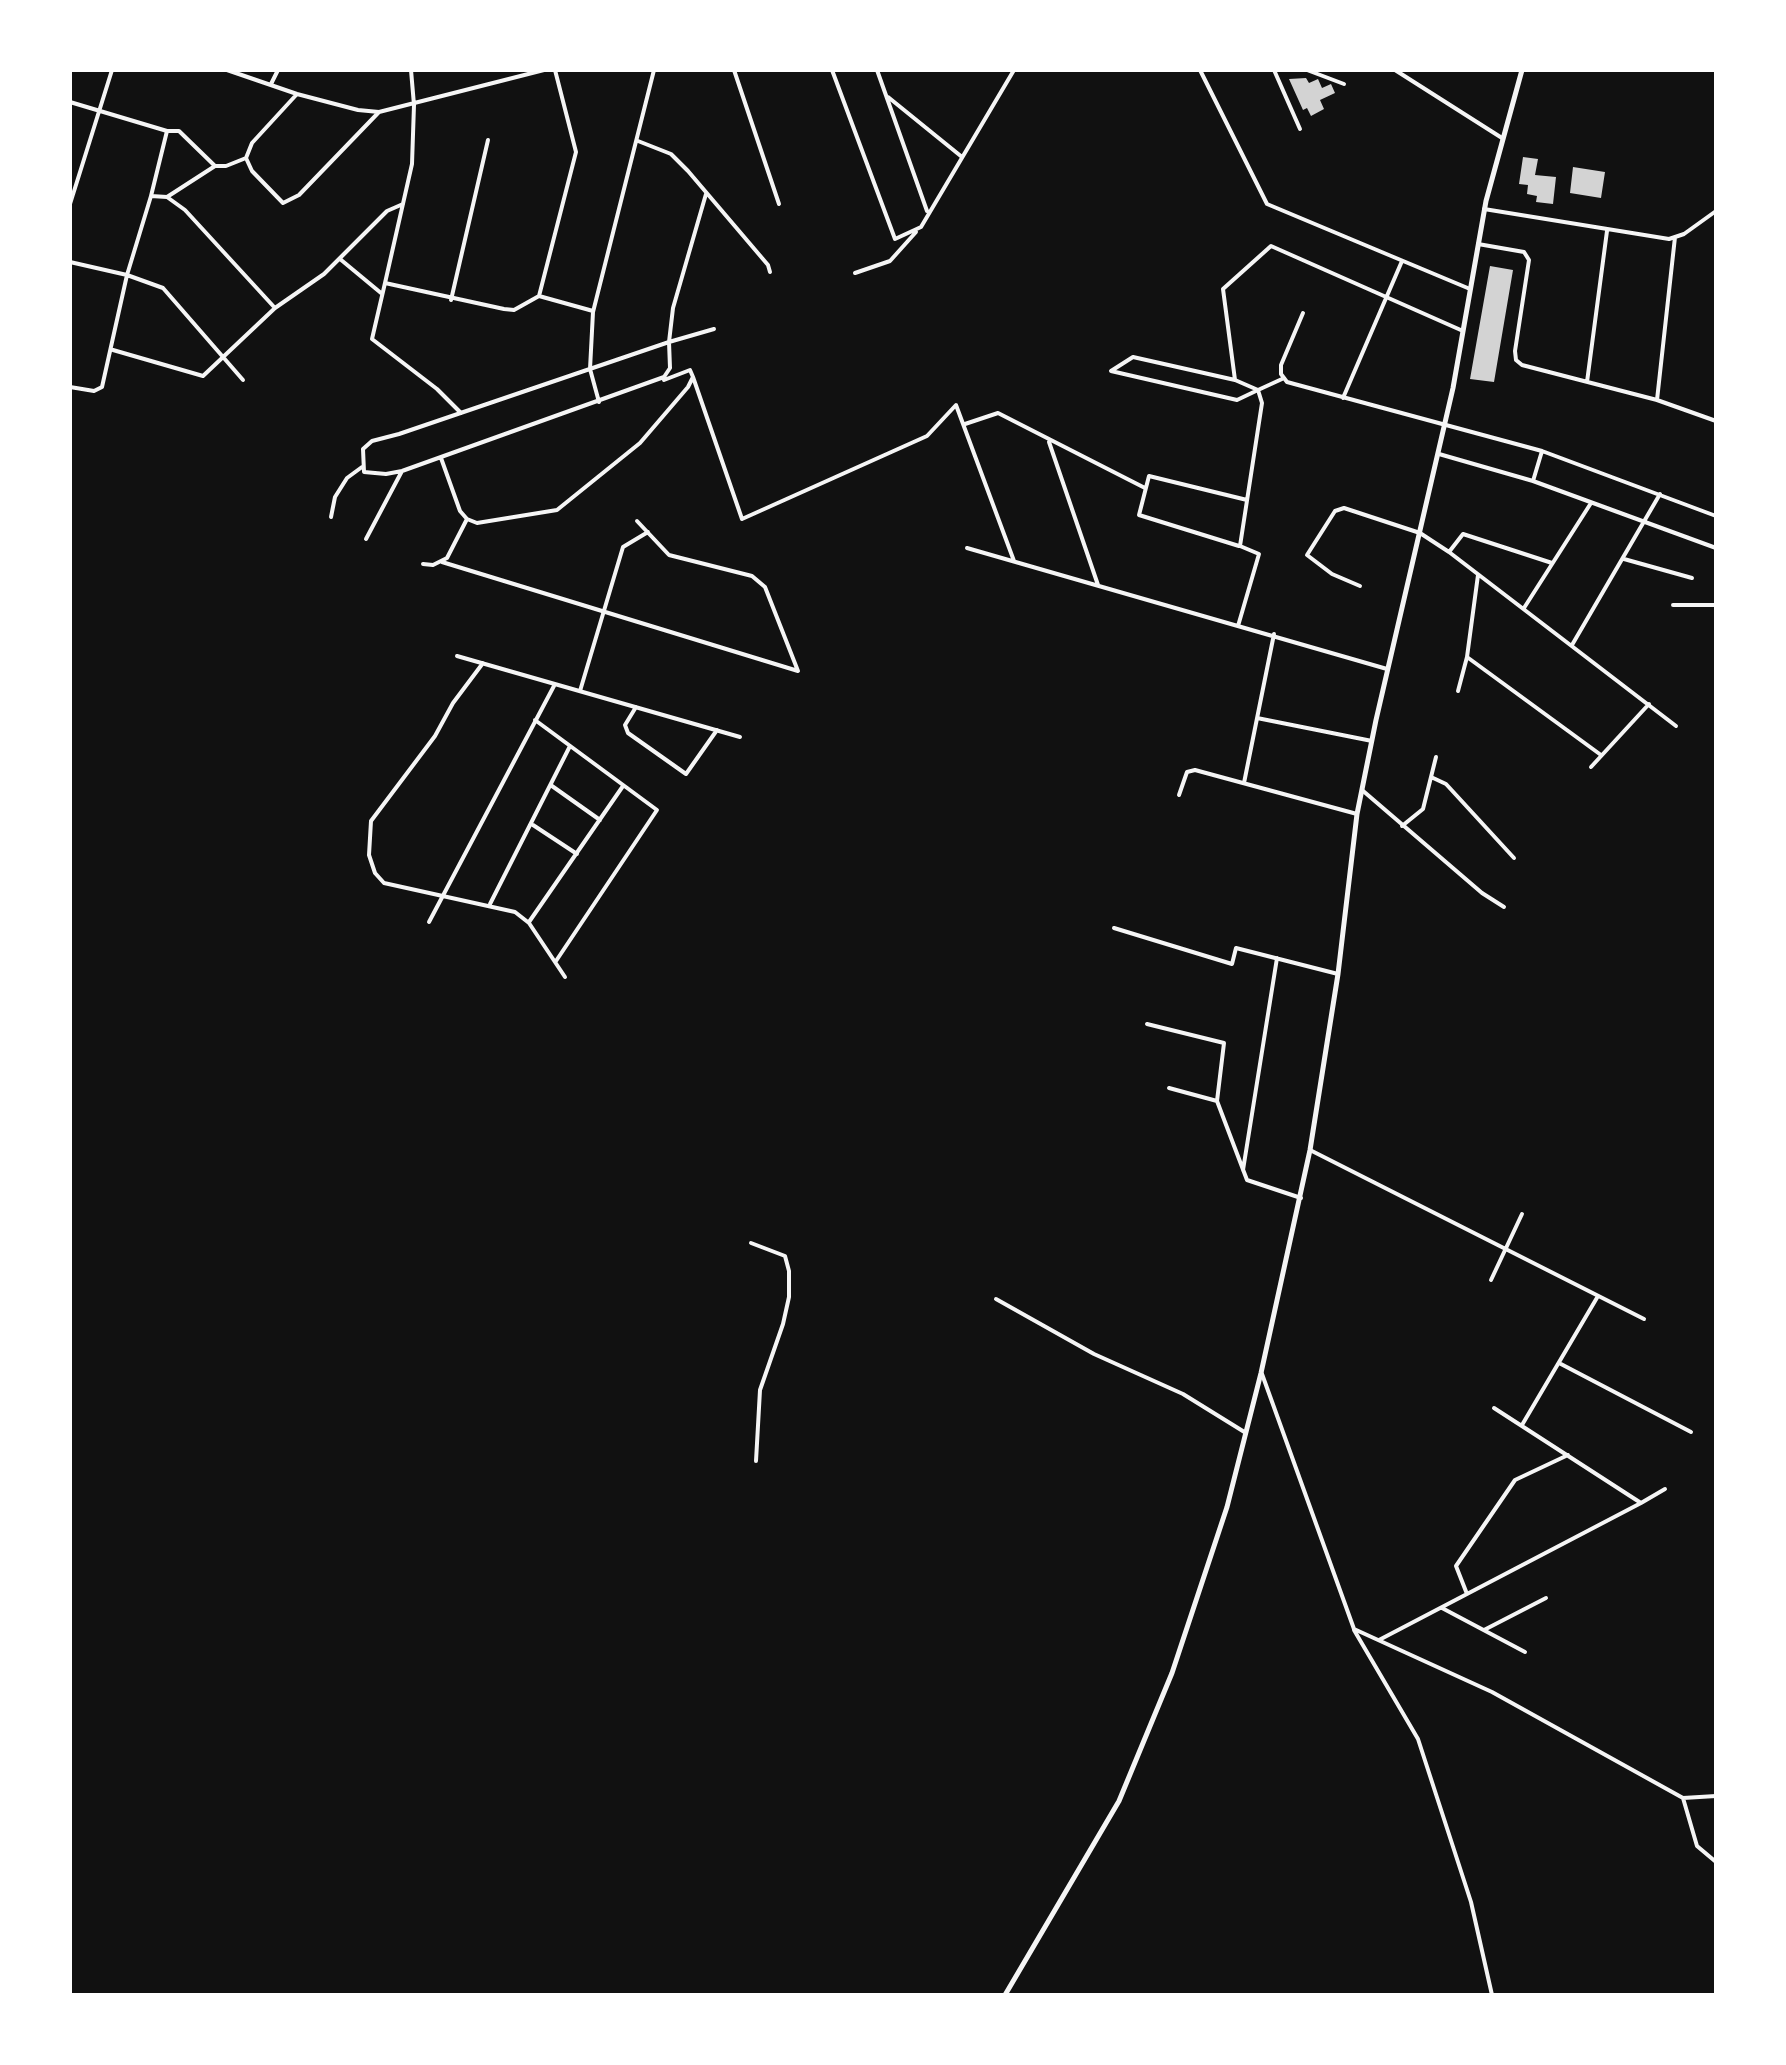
<!DOCTYPE html>
<html>
<head>
<meta charset="utf-8">
<style>
	body { margin:0 }
	#map { position:relative; width:1786px; height:2065px; overflow:hidden; background:#111; font-family:"Public Sans",sans-serif }
	canvas { display:block }
	.frame { position:absolute; inset:0; border:72px solid #fff; pointer-events:none }
</style>
</head>
<body>
<div id="map">
<canvas width="1786" height="2065"></canvas>
<div class="frame"></div>
</div>
<script>
const ctx = document.querySelector('canvas').getContext('2d');
ctx.lineJoin = 'round';
function fill(path, color) {
  ctx.fillStyle = color;
  ctx.fill(path, 'evenodd');
}
function toPath(rows) {
  const path = new Path2D();
  for (const r of rows) {
    path.moveTo(r[0], r[1]);
    for (let i = 2; i < r.length; i += 2) path.lineTo(r[i], r[i + 1]);
  }
  return path;
}
function stroke(path, color, width, dash) {
  ctx.strokeStyle = color;
  ctx.lineWidth = width;
  ctx.lineCap = dash ? 'butt' : 'round';
  ctx.setLineDash(dash || []);
  ctx.stroke(path);
}
fill(toPath([
	[1306,78,1309,83,1318,79,1322,88,1331,84,1335,93,1320,100,1324,109,1311,116,1307,108,1303,110,1289,79],
	[1523,157,1538,159,1535,175,1556,177,1553,204,1536,202,1537,196,1527,194,1528,185,1519,184],
	[1573,167,1605,172,1601,198,1570,193],
	[1490,266,1513,270,1494,382,1470,379]
]), '#d3d3d3');
stroke(toPath([
	[227,70,297,94,358,110,379,112,544,70],
	[411,70,414,105,412,164,385,283,504,309,514,310,539,296],
	[555,70,576,152,539,296,593,311],
	[734,70,779,204],
	[832,70,895,239,921,227,1014,70],
	[877,70,927,211],
	[1200,70,1267,204,1470,289],
	[1274,70,1300,129],
	[1307,70,1344,84],
	[1395,70,1502,138],
	[271,84,278,70],
	[297,94,252,143,246,158,252,171,283,203,299,195,379,112],
	[888,97,962,157],
	[70,102,167,131,179,131,215,166,226,166,246,158],
	[167,131,151,196,167,197,185,210,275,308],
	[638,141,671,154,688,171,768,265,770,272],
	[706,194,673,308,669,342,670,368,664,377,402,471,386,474,364,472,363,449,372,441,399,434,669,342,714,329],
	[167,197,215,166],
	[70,204,112,70],
	[1484,209,1669,239,1684,234,1716,211],
	[1478,244,1524,252,1529,260,1515,351,1516,360,1522,365,1657,400,1716,421],
	[340,259,381,293],
	[70,262,127,275,163,288,243,380],
	[855,273,890,261,916,232],
	[385,283,372,339,437,389,461,413],
	[451,300,488,140],
	[1303,313,1281,365,1281,374,1287,382,1542,451,1716,516],
	[113,350,203,376,275,308,324,274,387,211,403,204],
	[1111,371,1133,357,1235,380,1258,390],
	[1111,371,1237,400,1258,390],
	[693,377,742,519,927,436,956,405,1014,561],
	[1235,380,1223,289,1271,246,1463,331],
	[1587,382,1607,231],
	[70,387,94,391,102,387,127,275,151,196],
	[1343,398,1402,261],
	[1657,400,1675,237],
	[599,402,590,369,593,312,654,70],
	[965,424,998,413,1145,488],
	[1049,442,1098,585],
	[1439,454,1533,481,1716,548],
	[441,458,460,511,467,519,477,523,557,510,640,443,688,387,693,377,690,370,664,380],
	[1533,481,1542,451],
	[331,517,335,497,347,478,362,467],
	[637,521,669,555,752,576,765,587,798,671],
	[366,539,402,471],
	[1239,546,1139,515,1149,476,1247,500],
	[967,548,1387,669],
	[1449,552,1463,534,1552,563],
	[1624,559,1692,578],
	[442,562,798,671],
	[423,564,433,565,447,558,467,519],
	[1360,586,1332,574,1307,555,1335,511,1344,508,1420,533,1449,552,1676,726],
	[1673,605,1716,605],
	[1524,608,1591,503],
	[1238,626,1259,554,1240,546,1262,403,1258,390,1282,379],
	[1572,645,1660,494],
	[457,656,740,737],
	[1467,657,1601,755],
	[483,663,453,703,435,736,371,821,369,855,375,873,384,883,515,912,529,923,565,977],
	[580,691,623,547,648,532],
	[1458,691,1467,657,1478,575],
	[636,707,625,725,628,733,686,774,717,730],
	[1257,718,1372,741],
	[535,720,657,810,556,961],
	[1591,767,1649,704],
	[1431,777,1446,784,1514,858],
	[1244,783,1274,634],
	[552,786,600,820],
	[1362,790,1482,893,1504,907],
	[1179,795,1187,772,1195,770,1357,814],
	[533,825,577,854],
	[1402,826,1423,809,1436,757],
	[490,904,570,746],
	[429,922,555,684],
	[529,922,623,786],
	[1114,928,1232,964,1236,948,1338,974],
	[1147,1024,1224,1043,1217,1101,1169,1088],
	[1217,1101,1247,1180,1301,1198],
	[1310,1150,1644,1319],
	[1243,1170,1277,958],
	[751,1243,785,1256,789,1271,789,1297,783,1324,760,1390,756,1461],
	[1491,1280,1522,1214],
	[996,1299,1094,1354,1183,1394,1246,1433],
	[1559,1363,1691,1432],
	[1262,1374,1354,1629,1492,1692,1683,1798,1697,1846,1716,1862],
	[1494,1408,1641,1503,1665,1489],
	[1522,1425,1598,1296],
	[1467,1594,1456,1566,1515,1480,1568,1455],
	[1442,1608,1525,1652],
	[1354,1630,1418,1739,1471,1902,1492,1995],
	[1484,1630,1546,1598],
	[1379,1640,1641,1503],
	[1683,1798,1716,1796]
]), '#f5f5f5', 4);
stroke(toPath([
	[1005,1995,1119,1801,1172,1673,1227,1507,1261,1373,1310,1150,1338,974,1357,814,1376,720,1453,388,1486,201,1522,70]
]), '#f5f5f5', 5);
</script>
</body>
</html>
